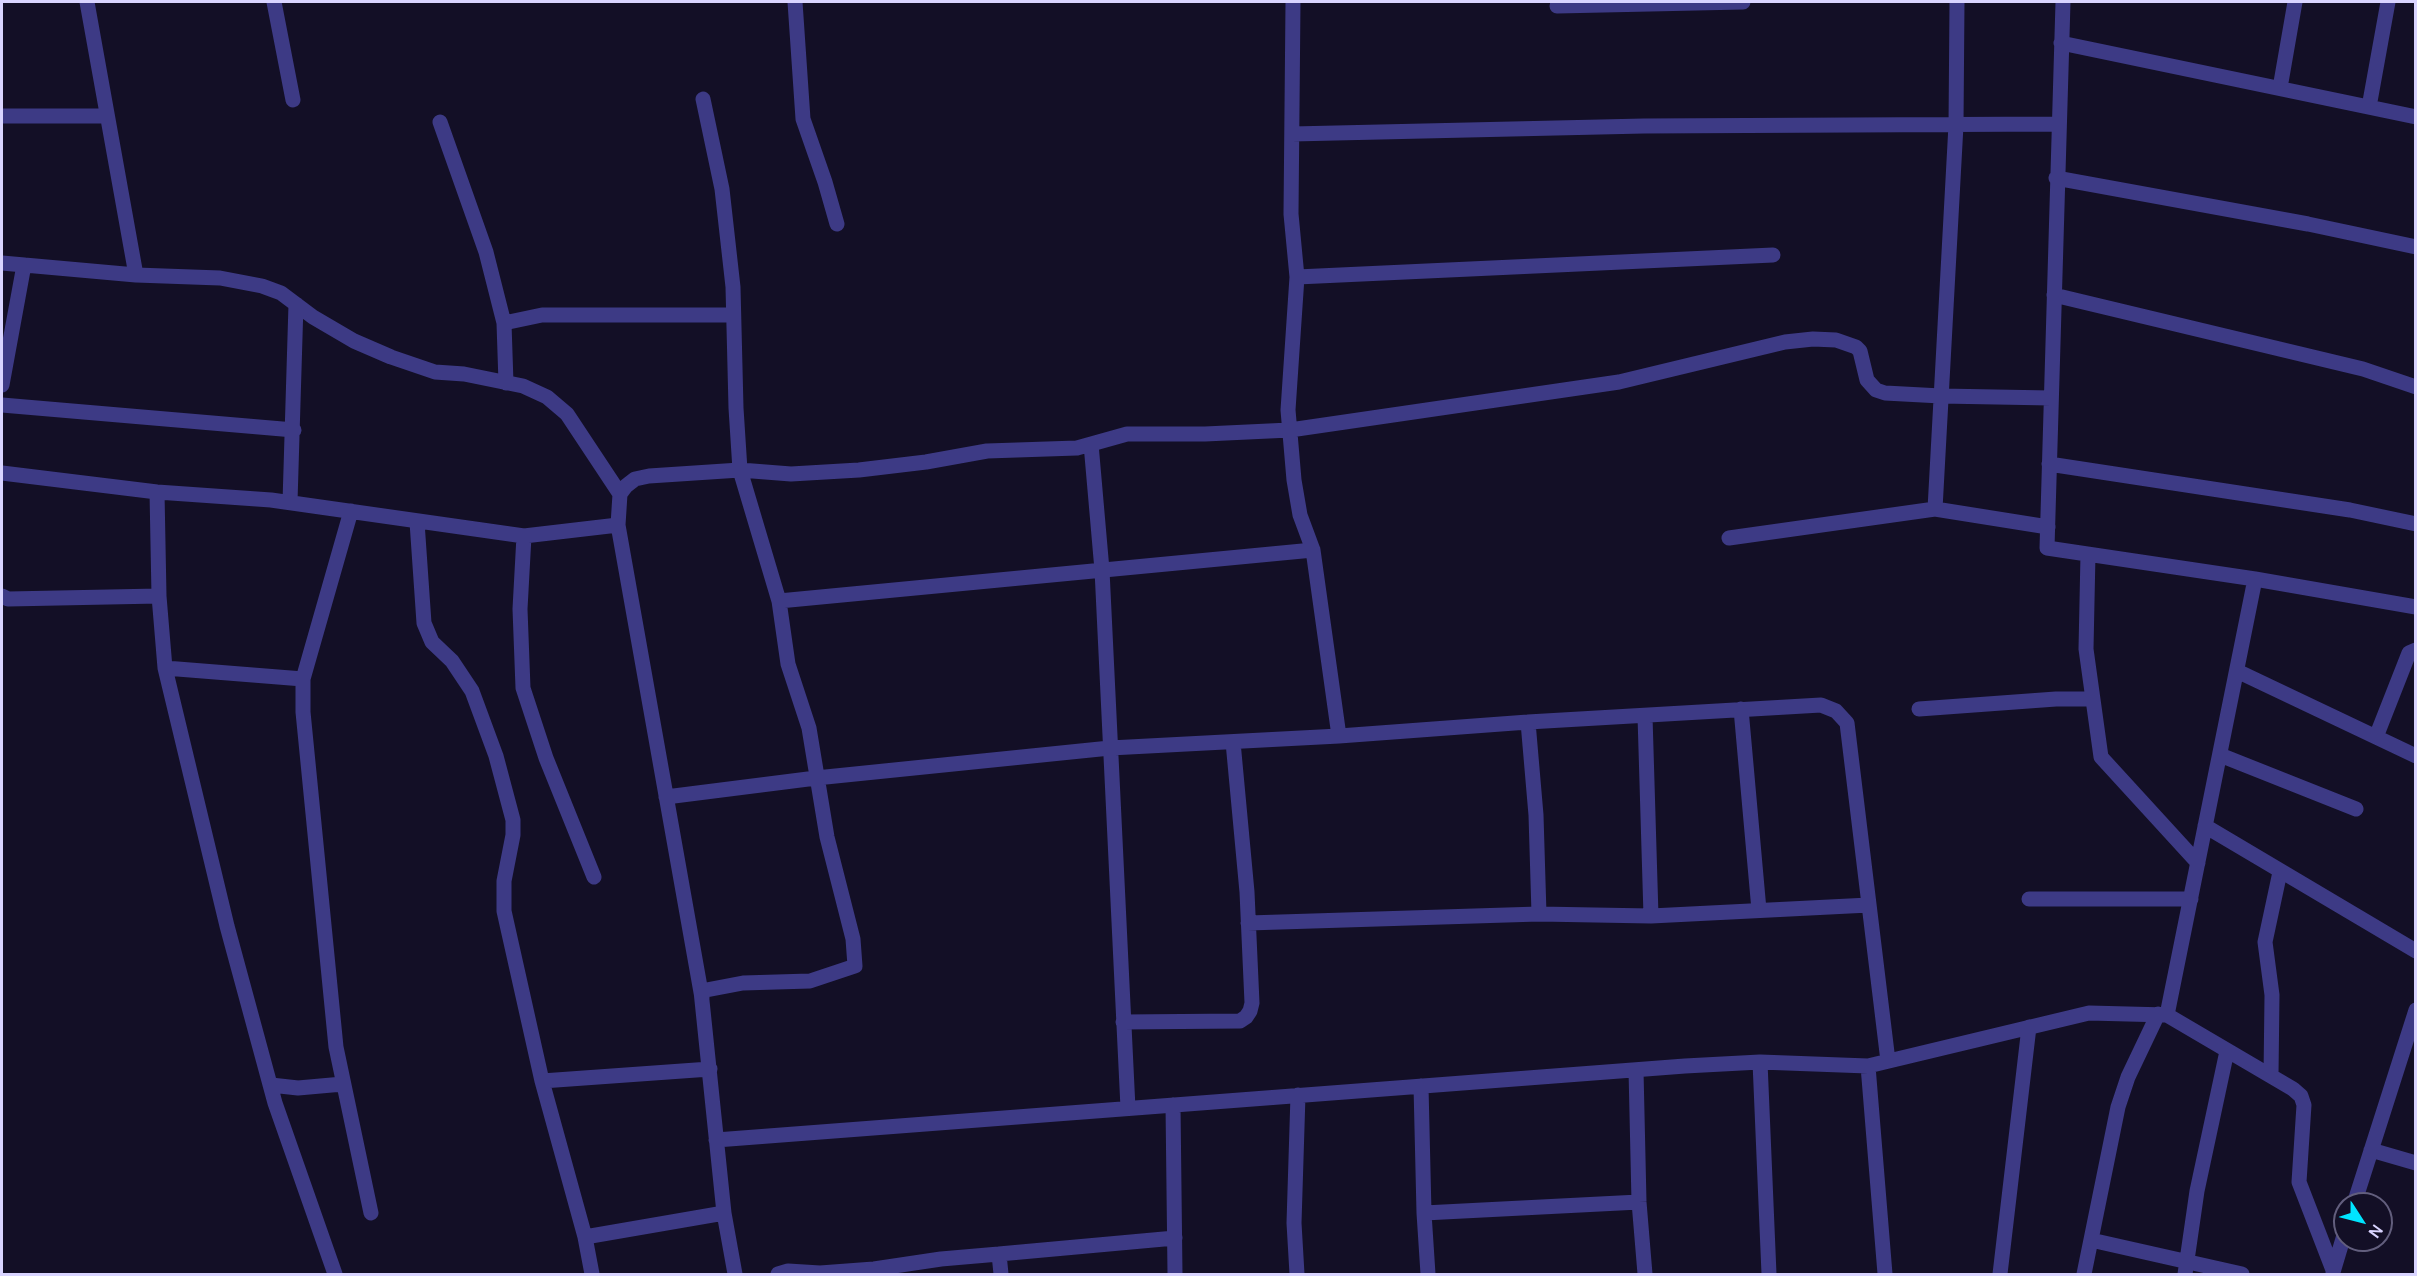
<!DOCTYPE html>
<html>
<head>
<meta charset="utf-8">
<style>
	body { margin:0 }
	#map { position:relative; width:2417px; height:1276px; overflow:hidden; background:#130f26; font-family:Manrope,sans-serif }
	canvas { display:block }
	.frame { position:absolute; inset:0; border:3px solid #d9d4ff; pointer-events:none }
	.north { position:absolute; left:2333px; top:1192px; width:60px; height:60px; box-sizing:border-box; background:#130f26; border:2px solid #625e7d; border-radius:50%; rotate:126deg; font-size:16px; font-weight:700; line-height:24px; text-align:center; color:#d9d4ff }
	.north::after { content:''; display:block; margin:auto; width:21px; height:27px; background:#00e5ff; clip-path:polygon(50% 0,100% 100%,50% 72%,0 100%) }
</style>
</head>
<body>
<div id="map">
<canvas width="2417" height="1276"></canvas>
<div class="frame"></div>
<div class="north">N</div>
</div>
<script>
const ctx = document.querySelector('canvas').getContext('2d');
ctx.lineJoin = 'round';
function toPath(rows) {
  const path = new Path2D();
  for (const r of rows) {
    path.moveTo(r[0], r[1]);
    for (let i = 2; i < r.length; i += 2) path.lineTo(r[i], r[i + 1]);
  }
  return path;
}
function stroke(path, color, width, dash) {
  ctx.strokeStyle = color;
  ctx.lineWidth = width;
  ctx.lineCap = dash ? 'butt' : 'round';
  ctx.setLineDash(dash || []);
  ctx.stroke(path);
}
stroke(toPath([
	[87,2,136,275,220,278,262,286,281,293,313,317,354,341,391,357,435,372,464,374,523,386,547,397,567,414,620,494],
	[274,2,293,100],
	[795,2,803,119,825,182,837,224],
	[1293,2,1291,214,1297,277,1288,410,1294,480,1300,515,1313,550,1339,736],
	[2063,2,2047,548,2255,579,2416,607],
	[1557,6,1743,2],
	[2061,43,2416,117],
	[2280,88,2295,2],
	[2369,107,2388,2],
	[2,116,107,116],
	[440,122,486,252,504,323,506,383],
	[1292,134,1644,126,2058,124],
	[2056,178,2308,224,2416,247],
	[2,263,136,275],
	[1297,277,1773,255],
	[2054,295,2363,369,2416,387],
	[504,323,542,315,733,315],
	[2,385,24,265],
	[2,405,294,430],
	[1091,444,1102,570,1128,1108],
	[2049,464,2350,510,2416,524],
	[2,473,157,492,271,500,524,536,618,525],
	[157,492,159,596,165,668,227,926,275,1103,335,1274],
	[290,502,296,304],
	[1935,509,1956,125,1957,2],
	[351,511,303,679,303,712,336,1047,371,1213],
	[417,522,424,623,432,642,452,661,472,691,496,756,513,820,513,835,504,881,504,911,542,1081,585,1237,592,1274],
	[524,536,520,609,523,688,546,758,594,877],
	[1729,538,1935,509,2048,527],
	[2088,554,2086,649,2101,757,2198,863],
	[2255,579,2167,1015,2293,1089,2301,1096,2304,1105,2299,1182,2333,1270],
	[2,596,8,599,159,596],
	[779,601,1313,550],
	[165,668,303,679],
	[2237,671,2416,756],
	[1741,709,1759,910],
	[1919,709,2056,699,2093,699],
	[1645,716,1651,916],
	[1528,722,1536,815,1539,914],
	[2376,737,2409,653,2416,650],
	[2220,755,2356,809],
	[666,797,816,778,1110,748,1339,736,1528,722,1821,705,1836,711,1847,723,1888,1061],
	[2205,826,2416,951],
	[2029,899,2191,899],
	[1248,923,1539,914,1651,916,1869,905],
	[702,998,618,525,620,494,626,486,635,479,649,476,740,470,736,408,733,287,722,189,703,99],
	[1123,1022,1240,1021,1246,1017,1250,1011,1252,1003,1247,892,1233,742],
	[1760,1062,1769,1274],
	[1636,1070,1639,1202,1645,1274],
	[2271,1076,2272,995,2265,942,2280,872],
	[542,1081,710,1069],
	[271,1085,298,1088,343,1084],
	[1421,1086,1424,1213,1428,1274],
	[1173,1105,1175,1274],
	[716,1140,1685,1066,1760,1062,1868,1066],
	[2371,1150,2416,1163],
	[2354,1204,2416,1010],
	[1424,1213,1639,1202],
	[585,1237,724,1213],
	[2091,1240,2242,1274],
	[999,1254,1175,1238],
	[2333,1272,2345,1232],
	[735,1274,724,1213,701,991,743,983,810,981,855,966,853,939,827,837,809,728,788,664,779,601,740,470,791,474,859,470,926,462,987,451,1077,448,1127,434,1205,434,1290,430,1619,382,1785,342,1813,339,1836,340,1856,347,1860,351,1867,380,1876,390,1885,393,1941,396,2051,398],
	[778,1274,788,1271,820,1273,874,1269,941,1259,999,1254,1001,1274],
	[1297,1274,1294,1223,1298,1095],
	[1885,1274,1868,1066,2089,1013,2167,1015],
	[2000,1274,2029,1027],
	[2084,1274,2118,1107,2128,1077,2158,1014],
	[2185,1274,2197,1191,2227,1051]
]), '#3d3a85', 15);
</script>
</body>
</html>
